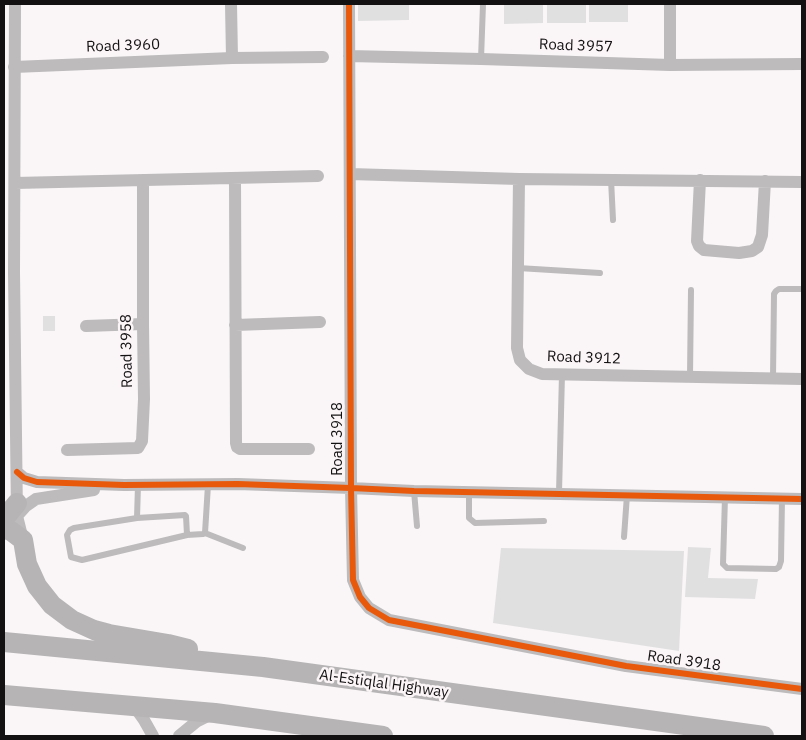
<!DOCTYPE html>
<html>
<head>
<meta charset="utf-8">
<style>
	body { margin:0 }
	#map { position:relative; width:806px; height:740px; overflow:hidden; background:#faf6f8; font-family:"IBM Plex Sans",sans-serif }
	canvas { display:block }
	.frame { position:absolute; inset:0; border:5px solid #131112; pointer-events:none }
</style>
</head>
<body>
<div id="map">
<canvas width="806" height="740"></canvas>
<div class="frame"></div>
</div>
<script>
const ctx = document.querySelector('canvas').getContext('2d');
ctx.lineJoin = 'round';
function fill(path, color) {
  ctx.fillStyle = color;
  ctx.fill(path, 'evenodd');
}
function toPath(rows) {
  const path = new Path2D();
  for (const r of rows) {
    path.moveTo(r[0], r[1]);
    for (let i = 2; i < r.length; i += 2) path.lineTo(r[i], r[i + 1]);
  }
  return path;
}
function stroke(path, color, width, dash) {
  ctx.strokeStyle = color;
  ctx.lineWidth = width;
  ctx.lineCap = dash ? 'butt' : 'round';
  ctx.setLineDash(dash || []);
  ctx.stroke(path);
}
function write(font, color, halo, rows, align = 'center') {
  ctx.font = font + ' "IBM Plex Sans",sans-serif';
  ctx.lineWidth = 5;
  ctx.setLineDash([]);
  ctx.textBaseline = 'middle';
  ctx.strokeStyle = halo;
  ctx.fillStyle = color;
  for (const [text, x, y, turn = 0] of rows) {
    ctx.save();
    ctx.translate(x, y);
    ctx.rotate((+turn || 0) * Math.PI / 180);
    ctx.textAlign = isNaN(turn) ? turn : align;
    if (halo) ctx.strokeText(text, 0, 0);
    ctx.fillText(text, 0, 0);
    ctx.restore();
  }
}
fill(toPath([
	[358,4,409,4,409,20,358,21],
	[504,4,543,4,543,23,504,24],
	[547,4,586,4,586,23,547,23],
	[589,4,628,4,628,22,589,22],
	[43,316,55,316,55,331,43,331],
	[688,547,711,548,708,578,758,579,755,599,685,597],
	[501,548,684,551,679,651,493,623]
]), '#e1e0e1');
stroke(toPath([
	[481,59,483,4],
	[611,179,613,220],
	[518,268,600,273],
	[690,376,691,290],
	[773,378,774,294,776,291,779,289,802,289],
	[138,485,137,518,74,528,70,530,67,535,71,557,82,560,187,535,203,534,205,533,243,548],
	[414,491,417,526],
	[469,491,469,518,475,523,544,521],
	[559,493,562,374],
	[725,497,723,564,727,568,776,569,779,567,781,561,782,498],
	[137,518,185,515,186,516,187,535],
	[205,533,208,485],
	[624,537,627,495]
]), '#bdbbbc', 6);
stroke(toPath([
	[15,4,14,272,17,516,23,540],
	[231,4,232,58],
	[349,4,351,488,353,580,360,597,369,608,389,620,626,666,802,689],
	[670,4,670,65],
	[349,56,481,59,670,65,802,64],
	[14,67,232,58,323,57],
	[350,174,519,179,802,182],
	[235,178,236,443,237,447,240,449,309,449],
	[519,179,517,348,520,360,529,369,542,374,802,379],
	[700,180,697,241,699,246,704,250,739,253,752,251,758,247,762,235,765,181],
	[15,183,318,176],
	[235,325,320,322],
	[86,326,143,324],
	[67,450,138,448,142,441,144,399,143,324,143,180],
	[17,472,24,478,37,482,124,485,238,484,351,488,414,491,802,499],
	[17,516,26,506,36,499,94,490],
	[134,706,144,720,153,736],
	[179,736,196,722,212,714]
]), '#bdbbbc', 12);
stroke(toPath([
	[4,519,17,503],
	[4,529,11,531,23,540,27,564,37,586,52,605,72,620,94,630,109,634,168,644,188,649],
	[4,642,263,667,764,736],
	[4,695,215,713,383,736]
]), '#b6b4b5', 20);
stroke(toPath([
	[349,4,351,488,353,580,360,597,369,608,389,620,626,666,802,689],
	[17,472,24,478,37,482,124,485,238,484,351,488,414,491,802,499]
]), '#e8590c', 6);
write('15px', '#131112', '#fbf5f8', [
	["Road 3960",123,46,-2],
	["Road 3957",576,46,2],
	["Road 3958",127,351,-91],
	["Road 3912",584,358,2],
	["Road 3918",338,439,-90],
	["Road 3918",684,661,8],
	["Al-Estiqlal Highway",384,684,8]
]);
</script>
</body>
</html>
